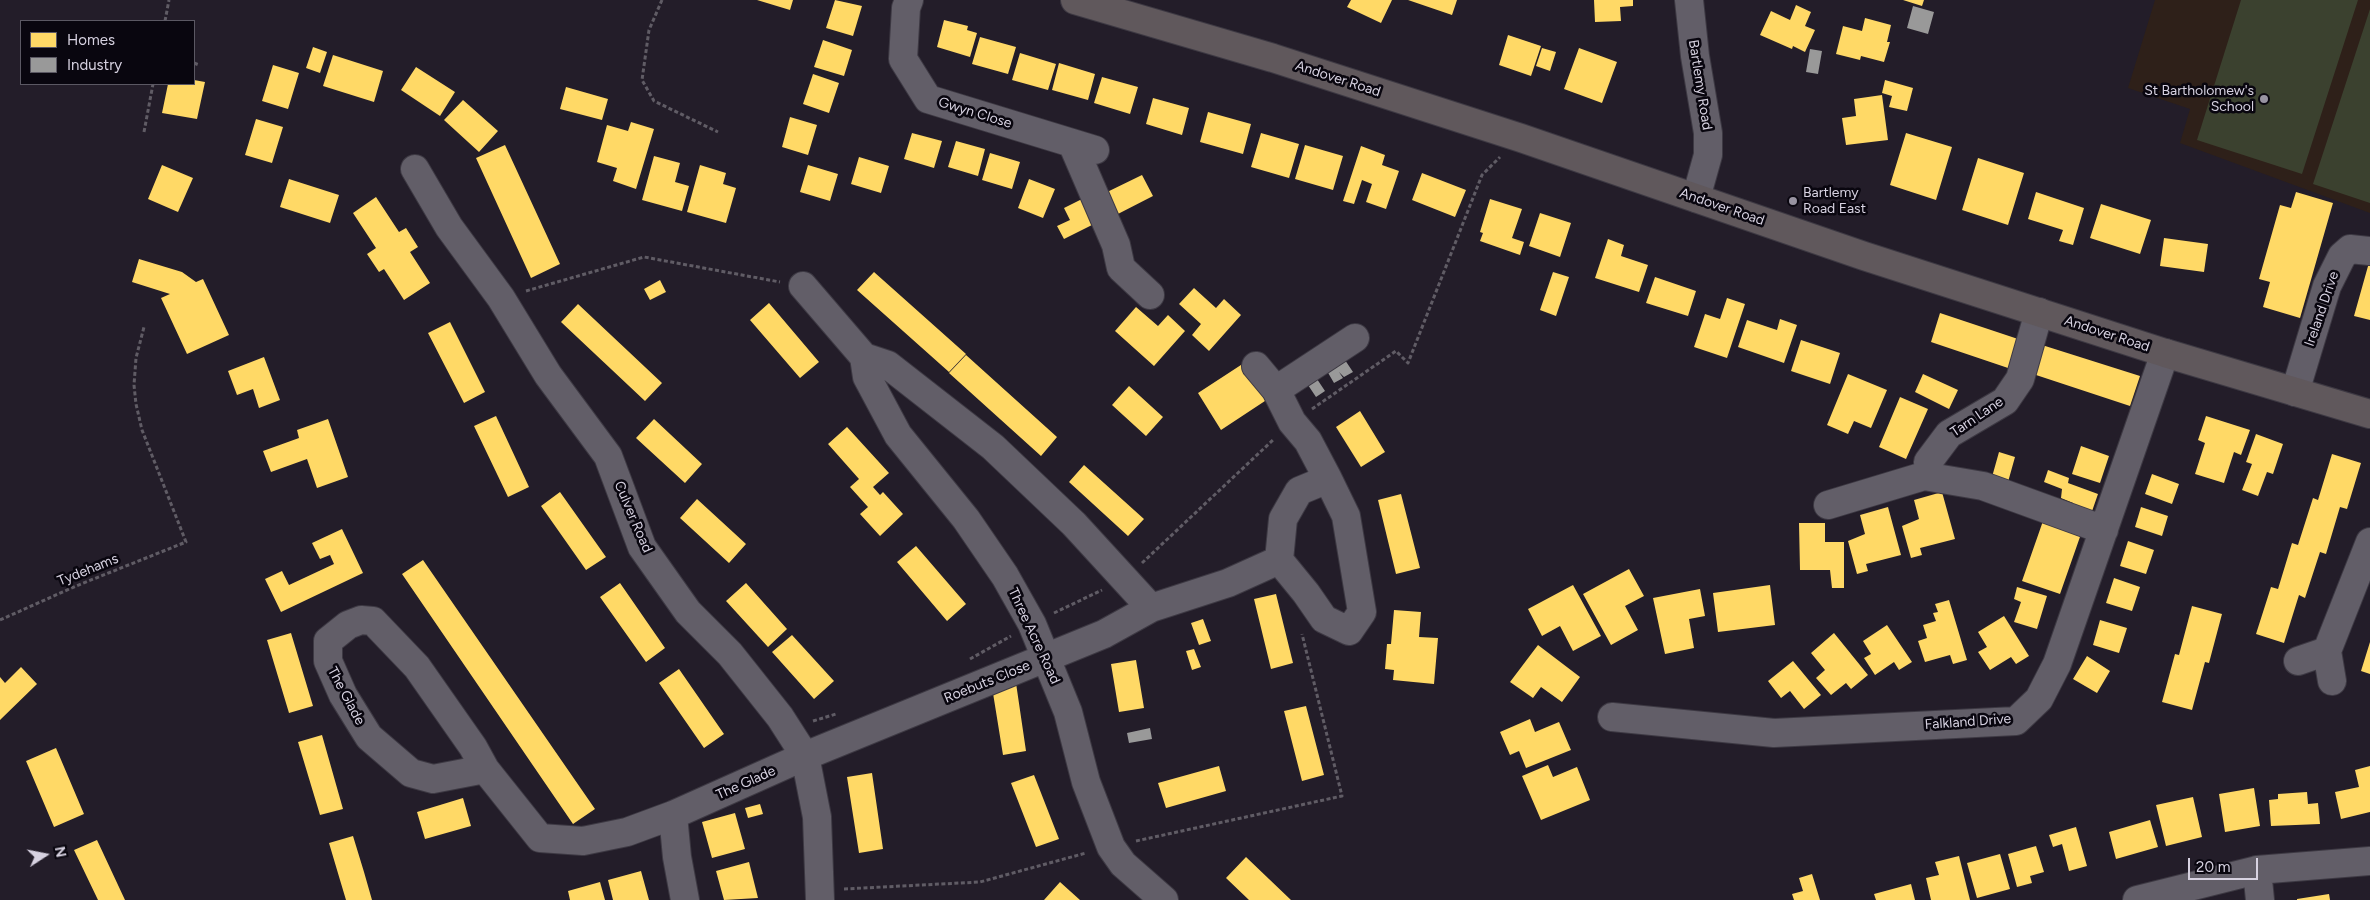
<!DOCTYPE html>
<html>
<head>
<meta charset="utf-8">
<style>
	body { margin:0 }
	#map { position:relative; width:2370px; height:900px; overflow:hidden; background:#231d29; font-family:Figtree,sans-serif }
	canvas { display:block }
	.legend { position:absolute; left:20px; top:20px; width:175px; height:65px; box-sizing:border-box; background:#09060f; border:1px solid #5b5863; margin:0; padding:6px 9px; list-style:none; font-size:15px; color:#d7d2e1 }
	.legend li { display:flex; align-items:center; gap:10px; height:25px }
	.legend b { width:25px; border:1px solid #5b5863 }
	.north { position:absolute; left:20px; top:830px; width:50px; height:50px; -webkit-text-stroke:4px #09060f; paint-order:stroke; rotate:79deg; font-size:14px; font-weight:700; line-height:20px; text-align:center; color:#d7d2e1 }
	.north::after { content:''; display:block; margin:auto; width:18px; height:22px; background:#d7d2e1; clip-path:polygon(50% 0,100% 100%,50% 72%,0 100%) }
	.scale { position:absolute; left:2188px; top:858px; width:70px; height:22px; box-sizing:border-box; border:2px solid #d7d2e1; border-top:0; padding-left:6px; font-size:15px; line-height:18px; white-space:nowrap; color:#d7d2e1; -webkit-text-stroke:4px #09060f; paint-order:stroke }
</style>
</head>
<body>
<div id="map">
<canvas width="2370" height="900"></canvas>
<ul class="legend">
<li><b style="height:14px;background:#ffd966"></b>Homes</li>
<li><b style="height:14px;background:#999"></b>Industry</li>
</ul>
<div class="north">N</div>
<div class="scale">20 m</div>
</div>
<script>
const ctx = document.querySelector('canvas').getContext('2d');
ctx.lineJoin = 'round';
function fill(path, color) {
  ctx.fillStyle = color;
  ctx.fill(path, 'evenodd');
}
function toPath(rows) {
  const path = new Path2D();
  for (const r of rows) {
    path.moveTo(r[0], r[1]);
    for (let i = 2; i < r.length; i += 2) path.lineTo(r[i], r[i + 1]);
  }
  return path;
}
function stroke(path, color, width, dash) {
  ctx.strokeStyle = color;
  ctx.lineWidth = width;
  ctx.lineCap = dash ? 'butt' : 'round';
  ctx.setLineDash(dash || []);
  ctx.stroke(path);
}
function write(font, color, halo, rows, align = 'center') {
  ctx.font = font + ' Figtree,sans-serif';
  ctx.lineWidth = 5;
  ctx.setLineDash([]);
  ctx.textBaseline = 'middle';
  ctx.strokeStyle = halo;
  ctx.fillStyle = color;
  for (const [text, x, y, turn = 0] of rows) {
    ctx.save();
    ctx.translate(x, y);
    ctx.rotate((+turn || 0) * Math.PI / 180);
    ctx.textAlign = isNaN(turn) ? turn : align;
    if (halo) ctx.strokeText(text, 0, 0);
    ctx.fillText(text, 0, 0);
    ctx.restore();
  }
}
fill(toPath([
	[2155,0,2370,0,2370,213,2180,143,2190,109,2128,88]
]), '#2e2019');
fill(toPath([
	[2241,0,2358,0,2302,174,2197,140],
	[2370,9,2370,203,2313,184]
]), '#3b412f');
fill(toPath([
	[757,0,793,0,790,10],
	[835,0,862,6,853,36,826,28],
	[1351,0,1392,0,1381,23,1347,7],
	[1408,0,1457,0,1452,15],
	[1594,0,1633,0,1633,6,1620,7,1621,21,1595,22],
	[1903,0,1924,0,1922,6],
	[1796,5,1811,12,1805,26,1815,30,1805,52,1793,46,1792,49,1760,35,1771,11,1790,20],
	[1865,18,1891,25,1887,42,1890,42,1884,62,1861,56,1860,60,1836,54,1843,26,1862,31],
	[944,20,968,26,967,30,977,33,970,57,937,47],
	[1508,35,1541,46,1531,76,1499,65],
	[980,37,1016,47,1008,74,972,64],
	[823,40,852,50,844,76,814,67],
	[313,47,327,52,320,73,306,68],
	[1542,48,1556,52,1550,71,1536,66],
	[1579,48,1617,62,1602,103,1564,89],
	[1020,53,1056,64,1048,90,1012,80],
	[333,55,383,71,374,102,323,86],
	[1059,63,1095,74,1088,100,1052,90],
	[273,65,299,73,288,109,262,101],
	[416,67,455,92,440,116,401,90],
	[813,74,839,83,829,113,803,104],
	[1102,77,1138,87,1130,114,1094,103],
	[194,80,205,82,197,119,162,113,168,84,194,84],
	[1885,80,1913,88,1907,111,1889,107,1892,96,1882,93],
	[566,87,608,99,602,120,560,109],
	[1882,95,1888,140,1846,145,1842,118,1856,116,1854,99],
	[1153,98,1189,108,1182,135,1146,124],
	[463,100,498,131,479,152,444,120],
	[1208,112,1251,124,1243,154,1200,142],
	[790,117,817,125,808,155,782,147],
	[256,119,283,127,272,163,245,155],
	[631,122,654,129,636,189,613,181,617,168,597,162,607,125,628,131],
	[912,133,942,141,934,168,904,159],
	[1261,133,1299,144,1289,178,1251,167],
	[1906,133,1952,147,1936,200,1890,185],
	[956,141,985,149,978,176,948,167],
	[505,145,560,264,531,278,476,158],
	[1305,145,1343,156,1333,190,1295,179],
	[1361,146,1385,155,1382,165,1399,171,1386,209,1366,202,1372,184,1362,180,1354,204,1343,201],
	[990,153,1020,162,1012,189,982,180],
	[654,156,680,163,675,182,689,186,682,211,642,200],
	[859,157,889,166,881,193,851,184],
	[1978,158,2024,173,2008,225,1962,210],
	[162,165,193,178,178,212,148,199],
	[700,165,726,173,723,184,736,188,726,223,687,212],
	[808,165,838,174,830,201,800,192],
	[1422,173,1466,190,1455,217,1412,200],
	[1142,175,1153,196,1114,216,1103,194],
	[289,179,339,195,330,223,280,207],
	[1029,179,1055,189,1043,218,1018,208],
	[2036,192,2084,208,2073,245,2059,241,2063,230,2028,219],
	[2296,192,2333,203,2300,318,2263,307,2270,282,2259,279,2280,205,2291,208],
	[1088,196,1100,221,1064,239,1057,226,1070,220,1064,208],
	[376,197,399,232,406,228,418,247,410,252,430,283,404,300,384,269,379,272,367,254,376,248,353,213],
	[1490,199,1522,209,1512,238,1524,242,1520,255,1480,241,1483,233,1480,232],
	[2101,204,2151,220,2140,254,2090,238],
	[1540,213,1571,223,1560,257,1529,246],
	[2164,238,2208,244,2204,272,2160,266],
	[1608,239,1624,245,1621,256,1648,265,1639,292,1595,278],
	[139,259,182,272,196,282,203,279,229,335,187,354,161,298,170,294,132,282],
	[2370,259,2370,320,2354,316],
	[874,272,966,354,949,372,857,290],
	[1553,272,1569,277,1556,316,1540,310],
	[1655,277,1696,291,1688,316,1646,303],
	[660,280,666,292,650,300,644,289],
	[1194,288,1216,308,1224,299,1241,315,1209,351,1192,335,1201,324,1179,304],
	[1727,298,1745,304,1727,358,1694,347,1705,314,1720,319],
	[769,303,819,362,800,378,750,320],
	[578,304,662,383,645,401,561,322],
	[1136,307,1158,326,1168,315,1185,331,1154,366,1115,331],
	[1940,313,2021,340,2011,369,1931,342],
	[1780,319,1797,325,1784,363,1738,347,1747,320,1777,330],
	[450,322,485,392,464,403,428,333],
	[1801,340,1840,353,1830,384,1791,371],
	[2042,345,2140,376,2130,406,2033,374],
	[966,355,1057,437,1041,456,949,373],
	[264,357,280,400,259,408,253,389,237,395,228,371],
	[1244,363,1268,399,1221,430,1198,393],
	[1848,374,1887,390,1871,428,1854,421,1848,434,1827,425],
	[1923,374,1958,390,1949,409,1915,392],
	[1129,386,1163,417,1146,436,1112,405],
	[1900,397,1928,409,1906,459,1879,447],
	[1360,411,1385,452,1361,467,1336,427],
	[496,416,529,487,508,497,474,426],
	[2206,416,2250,430,2241,455,2234,452,2224,483,2195,474,2205,443,2198,440],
	[328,419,348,477,317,488,307,459,271,472,263,451,299,438,297,430],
	[654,419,702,464,685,483,636,438],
	[847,427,889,473,873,487,880,495,883,492,903,514,880,536,860,514,868,507,850,487,859,479,828,444],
	[2256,434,2283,444,2273,474,2267,472,2258,496,2242,490,2252,464,2246,462],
	[2081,446,2109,456,2100,483,2072,474],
	[1999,452,2015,457,2008,482,1992,477],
	[2332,454,2361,463,2347,509,2340,507,2326,554,2320,552,2305,598,2299,595,2284,643,2256,634,2271,587,2278,589,2292,543,2298,545,2313,498,2318,500],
	[1084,465,1144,519,1128,536,1069,482],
	[2048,470,2069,478,2068,483,2098,494,2090,517,2071,510,2073,503,2061,498,2062,489,2044,482],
	[2152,474,2179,484,2172,504,2145,494],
	[560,492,606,557,586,570,541,506],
	[1942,492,1955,539,1920,548,1922,555,1911,558,1902,526,1919,519,1914,500],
	[1401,494,1420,568,1396,574,1378,500],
	[697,499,746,544,729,563,680,518],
	[1888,507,1901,555,1866,564,1868,571,1857,574,1848,541,1865,534,1860,515],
	[2141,507,2168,516,2162,536,2135,527],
	[2043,521,2081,534,2060,594,2022,581],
	[1799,523,1825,523,1825,542,1844,542,1844,588,1832,588,1830,570,1800,570],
	[342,529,363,573,281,612,265,579,282,571,289,585,334,564,330,555,320,559,312,543],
	[2128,541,2154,550,2146,574,2120,566],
	[916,546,966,604,947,621,897,562],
	[423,560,595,809,573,824,402,574],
	[1629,569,1644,596,1625,606,1638,630,1611,645,1583,594],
	[2114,578,2140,587,2132,611,2106,603],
	[620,583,665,648,646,662,600,597],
	[746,583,787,629,768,647,726,601],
	[1573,585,1601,636,1573,651,1560,626,1542,636,1528,609],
	[1770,585,1775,625,1718,632,1713,593],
	[2017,587,2047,596,2037,629,2014,622,2021,602,2014,599],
	[1700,589,1705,616,1689,619,1694,648,1665,654,1653,598],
	[1276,594,1293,663,1271,669,1254,599],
	[1949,600,1967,660,1953,664,1950,655,1925,662,1918,641,1927,638,1923,625,1936,621,1933,613,1938,612,1935,604],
	[2192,606,2222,614,2209,663,2205,662,2192,710,2162,702,2175,654,2179,655],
	[1394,610,1421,612,1419,637,1438,638,1434,684,1393,680,1394,670,1385,669,1387,644,1391,644],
	[2004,616,2029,656,2016,664,2011,657,1990,670,1978,652,1987,647,1978,632],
	[1203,619,1211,641,1199,645,1191,623],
	[2100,620,2127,628,2119,653,2093,645],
	[1887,625,1912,662,1899,670,1894,662,1875,675,1864,658,1871,654,1863,641],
	[291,633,313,706,289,713,267,640],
	[1834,633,1868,675,1851,689,1846,683,1831,695,1816,678,1825,670,1811,653],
	[792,635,834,681,814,699,772,652],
	[2370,642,2370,674,2361,671],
	[1538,645,1580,677,1562,702,1541,687,1533,698,1510,682],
	[1194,649,1201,667,1192,670,1186,651],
	[2087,656,2110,671,2097,693,2073,679],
	[1136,660,1144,708,1119,712,1111,664],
	[1793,661,1821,695,1804,709,1790,691,1781,698,1768,681],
	[21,667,37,684,0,720,0,677,5,683],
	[679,669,724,734,704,748,659,683],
	[1016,683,1026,751,1003,755,992,687],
	[1306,706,1324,775,1302,781,1284,711],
	[1530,719,1535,732,1559,722,1571,750,1526,768,1519,751,1510,755,1500,732],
	[322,735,343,809,320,815,298,742],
	[56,748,84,814,54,827,26,761],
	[1548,765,1553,777,1577,767,1590,800,1541,820,1522,776],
	[1219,766,1226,791,1166,808,1158,783],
	[2370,766,2370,812,2341,819,2335,792,2359,787,2355,770],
	[872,773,883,849,859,853,847,777],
	[1034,775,1059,839,1036,847,1011,783],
	[2254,788,2260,826,2225,832,2219,794],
	[2307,792,2308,804,2318,803,2320,824,2271,826,2269,800,2278,799,2278,794],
	[2193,797,2202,837,2166,846,2156,805],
	[463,798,471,826,425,839,417,812],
	[760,804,763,814,748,818,745,808],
	[735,813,745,849,712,858,702,822],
	[2150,820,2158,847,2116,859,2109,832],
	[2076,827,2087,866,2069,871,2062,844,2053,847,2049,835],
	[353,836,364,872,372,900,346,900,340,880,329,843],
	[97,840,125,900,98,900,74,850],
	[2036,846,2044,872,2030,876,2032,883,2017,887,2008,854],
	[2000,854,2010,889,1977,898,1967,863],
	[1959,856,1970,900,1931,900,1926,878,1939,875,1935,862],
	[1246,857,1269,879,1291,900,1249,900,1226,878],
	[749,862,758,898,724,900,716,871],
	[641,871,649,900,613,900,608,880],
	[1812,874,1820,900,1794,900,1792,894,1803,891,1799,878],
	[600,882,605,900,570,900,568,891],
	[1060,882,1080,900,1044,900],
	[1911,884,1915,900,1876,900,1874,894],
	[2329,894,2330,900,2297,900,2297,899]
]), '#ffd966');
fill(toPath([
	[1913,6,1934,12,1928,34,1907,28],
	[1810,49,1822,51,1818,74,1806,72],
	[1345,360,1353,372,1344,377,1339,372,1343,378,1334,383,1327,371],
	[1317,379,1325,391,1316,397,1308,385],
	[1150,728,1152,739,1129,743,1127,733]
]), '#999');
const minor = toPath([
	[909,0,906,8,903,59,928,99,1095,150],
	[1689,0,1695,56,1708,133,1708,155,1696,198],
	[1072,143,1116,245,1121,268,1150,295],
	[415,169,449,227,501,298,548,375,608,456,642,547,688,612,730,654,780,717,805,756,817,817,820,900],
	[803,286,864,357,867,377,898,435,966,519,1005,576,1032,624,1068,712,1086,782,1111,847,1123,864,1164,900],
	[864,357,888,365,993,447,1074,524,1151,608],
	[1256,366,1276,390,1355,338],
	[1276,390,1292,422,1308,441,1328,479],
	[2295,392,2327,286,2342,256,2350,249,2370,251],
	[1928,462,1949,434,2005,401,2020,379,2039,312],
	[1828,505,1924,476,1983,486,2104,530],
	[2327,651,2332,681],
	[2298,661,2327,651,2370,542],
	[1612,717,1774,733,2016,721,2039,699,2057,664,2165,353],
	[485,769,473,747,417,667,373,621,361,620,348,625,328,641,328,661,343,695,369,737,411,773,433,779,485,769,540,838,583,841,627,832,673,815,805,756,1104,634,1151,608,1228,583,1279,560,1283,519,1299,491,1328,479,1346,516,1362,612,1349,631,1324,619,1306,593,1279,560],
	[673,815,677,857,685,900],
	[2257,870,2260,900],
	[2137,900,2257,870,2370,861]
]);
const major = toPath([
	[1075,0,1273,58,1521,138,1864,256,2165,353,2370,414]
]);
stroke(minor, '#3d3943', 30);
stroke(major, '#3d3943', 30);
stroke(toPath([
	[662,0,649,30,642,80,654,101,718,132],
	[165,21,169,0],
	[194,63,199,65],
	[144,132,153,84],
	[526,291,644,257,780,282],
	[1312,409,1396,351,1408,363,1482,175,1500,157],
	[1142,563,1274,439],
	[1054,613,1102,590],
	[0,620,76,586,186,542,142,430,136,404,134,385,136,358,144,327],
	[970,659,1011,636],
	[813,721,836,714],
	[1136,841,1342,796,1302,634],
	[844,889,980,882,1086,853]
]), '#605c65', 3, [4, 2.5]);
stroke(minor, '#625e68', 28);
stroke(major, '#60585c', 28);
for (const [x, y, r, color] of [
	[2264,99,5,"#9893a1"],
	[1793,201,5,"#9893a1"]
]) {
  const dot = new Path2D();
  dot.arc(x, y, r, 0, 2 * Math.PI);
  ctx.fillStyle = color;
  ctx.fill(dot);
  stroke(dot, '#09060f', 2);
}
write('14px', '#d7d2e1', '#09060f', [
	["Andover Road",1338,79,18],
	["Bartlemy Road",1700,85,81],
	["Gwyn Close",975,113,17],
	["Andover Road",1722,207,19],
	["Ireland Drive",2322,309,-71],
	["Andover Road",2107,334,18],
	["Tarn Lane",1977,417,-34],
	["Culver Road",633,517,67],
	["Tydehams",88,570,-22],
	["Three Acre Road",1034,636,65],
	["Roebuts Close",987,682,-22],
	["The Glade",346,696,62],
	["Falkland Drive",1968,722,-4],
	["The Glade",746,783,-24]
]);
write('14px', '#d7d2e1', '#09060f', [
	["St Bartholomew's",2254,91],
	["School",2254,107],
	["Bartlemy",1803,193,"left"],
	["Road East",1803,209,"left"]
], 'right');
</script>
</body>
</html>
